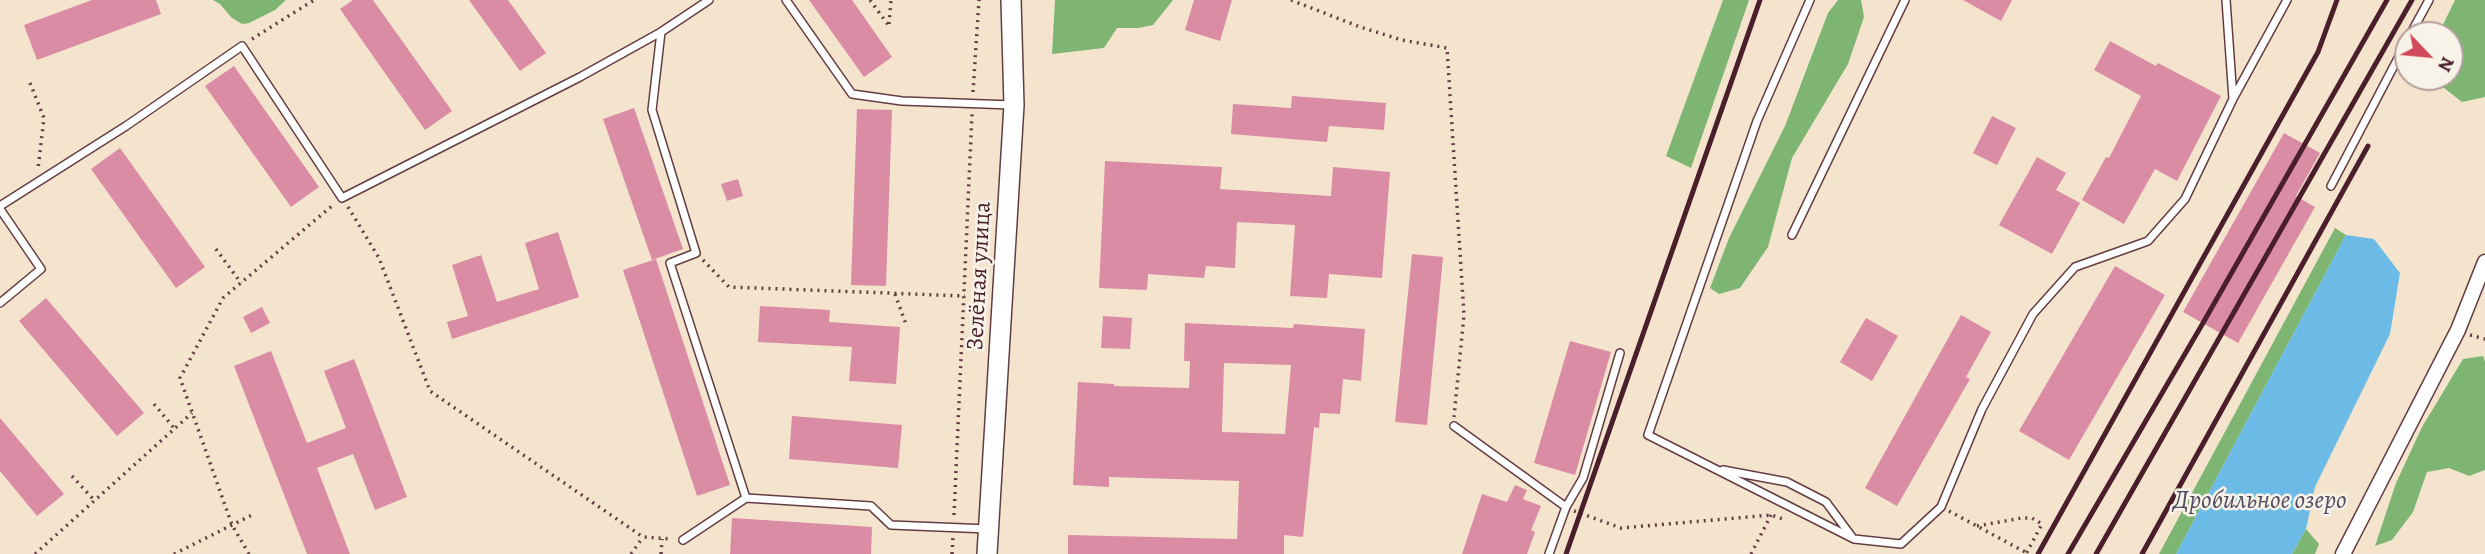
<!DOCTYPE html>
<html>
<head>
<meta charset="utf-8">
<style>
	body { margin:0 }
	#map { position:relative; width:2485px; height:554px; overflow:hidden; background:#f4e4cd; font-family:Alegreya,serif }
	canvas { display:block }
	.north { position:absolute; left:2394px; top:21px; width:70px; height:70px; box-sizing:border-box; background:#f7f3e8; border:2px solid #b29e9c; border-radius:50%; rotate:116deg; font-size:19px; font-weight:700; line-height:28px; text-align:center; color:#4a1f2b }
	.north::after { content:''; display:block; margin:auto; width:24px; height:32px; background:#d1495b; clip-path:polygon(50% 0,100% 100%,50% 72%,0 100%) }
</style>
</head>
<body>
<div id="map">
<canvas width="2485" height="554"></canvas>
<div class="north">N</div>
</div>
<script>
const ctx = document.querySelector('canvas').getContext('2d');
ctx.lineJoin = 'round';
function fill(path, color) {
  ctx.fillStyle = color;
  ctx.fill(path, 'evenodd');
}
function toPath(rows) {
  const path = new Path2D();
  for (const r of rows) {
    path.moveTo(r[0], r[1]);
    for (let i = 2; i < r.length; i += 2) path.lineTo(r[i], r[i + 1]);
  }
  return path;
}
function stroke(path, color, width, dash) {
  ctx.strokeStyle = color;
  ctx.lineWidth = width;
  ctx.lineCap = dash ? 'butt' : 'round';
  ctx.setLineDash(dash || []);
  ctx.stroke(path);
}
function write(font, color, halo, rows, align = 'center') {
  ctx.font = font + ' Alegreya,serif';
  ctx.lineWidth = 5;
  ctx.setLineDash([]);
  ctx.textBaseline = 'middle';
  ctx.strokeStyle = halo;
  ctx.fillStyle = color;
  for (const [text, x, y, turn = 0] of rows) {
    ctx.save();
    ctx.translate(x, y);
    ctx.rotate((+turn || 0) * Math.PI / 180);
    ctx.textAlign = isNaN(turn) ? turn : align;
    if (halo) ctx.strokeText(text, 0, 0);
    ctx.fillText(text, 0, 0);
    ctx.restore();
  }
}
fill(toPath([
	[213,0,286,0,275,10,249,23,242,24,232,18,220,4],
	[1055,0,1173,0,1153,25,1138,28,1117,28,1104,48,1052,54],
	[1723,0,1749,0,1691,168,1666,156],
	[1838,0,1861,0,1864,17,1848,64,1792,158,1768,247,1740,288,1719,294,1710,288,1729,238,1785,126,1828,13],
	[2455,0,2485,0,2485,97,2462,102,2430,77,2450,77,2450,35,2438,35],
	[2335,228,2346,235,2176,554,2159,554],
	[2483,356,2485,362,2485,470,2469,476,2449,468,2427,472,2413,512,2392,540,2375,546,2396,483,2422,427,2463,359],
	[2306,529,2319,544,2315,554,2292,554]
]), '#7eb572');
fill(toPath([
	[2346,235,2374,239,2400,273,2390,334,2315,487,2306,529,2292,554,2176,554]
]), '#6cbbe7');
fill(toPath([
	[92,0,156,0,161,14,37,60,24,25],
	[353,0,373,0,452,111,425,130,340,9],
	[469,0,508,0,546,53,520,71],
	[809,0,852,0,892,57,864,77],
	[1194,0,1232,0,1220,41,1185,30],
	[1963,0,2012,0,2001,21],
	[2110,41,2156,66,2158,63,2221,96,2177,181,2155,169,2124,224,2082,200,2106,157,2109,158,2141,96,2094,70],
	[234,66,319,187,291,207,205,86],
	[1292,96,1386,103,1384,130,1329,126,1327,142,1231,134,1233,104,1291,108],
	[634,108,683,249,652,260,603,119],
	[857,109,892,110,886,286,851,285],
	[1992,116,2016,128,1997,165,1973,153],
	[2284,133,2320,153,2296,196,2315,207,2238,343,2183,312],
	[120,148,205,267,176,288,91,169],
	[2037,157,2066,173,2056,190,2080,203,2052,254,1999,225],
	[1105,161,1222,167,1220,189,1331,196,1333,167,1390,172,1382,278,1329,274,1327,298,1290,296,1295,225,1237,222,1235,268,1206,266,1204,278,1148,274,1147,290,1099,288],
	[738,179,743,196,727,201,721,184],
	[558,232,579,297,452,339,447,322,468,316,452,265,481,255,497,302,539,289,525,243],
	[1412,254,1443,257,1427,425,1395,422],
	[656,259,730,485,697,496,623,270],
	[2115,266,2165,295,2069,460,2019,431],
	[46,298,144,413,117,436,19,321],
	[760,306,830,310,829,322,900,327,896,384,849,381,852,347,758,342],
	[262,307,270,323,251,333,243,317],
	[1961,315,1991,332,1966,377,1970,379,1897,506,1865,488],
	[1103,316,1132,318,1130,349,1101,348],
	[1866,318,1898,336,1872,381,1840,362],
	[1185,323,1293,328,1294,324,1365,329,1361,381,1343,379,1340,414,1320,413,1319,428,1314,427,1303,537,1284,535,1284,554,1068,554,1068,535,1237,539,1239,481,1109,477,1109,487,1073,485,1078,382,1114,384,1114,386,1189,388,1190,361,1184,361],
	[1224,363,1291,365,1285,434,1222,432],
	[1570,341,1611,352,1575,475,1534,463],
	[271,351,307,443,346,428,324,371,354,359,407,497,375,510,353,454,317,468,350,554,307,554,234,366],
	[792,416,902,425,898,468,789,459],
	[0,418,64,494,37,516,0,471],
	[1515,485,1527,490,1523,499,1541,506,1531,530,1535,532,1527,554,1462,554,1482,494,1507,502],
	[732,518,872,527,871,554,730,554]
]), '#da8ca4');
const lane = toPath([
	[786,0,852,94,902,101,1012,105],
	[1810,0,1757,121,1648,435,1854,539,1901,544,1941,507,1982,409,2033,314,2075,267,2148,241,2185,199,2233,99,2226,0],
	[661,32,652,110,696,253,670,263,746,498,871,506,891,525,988,529],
	[2410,35,2429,0],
	[2234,97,2287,0],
	[2331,186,2408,39],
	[0,206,126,126,242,46,342,198,580,77,661,32,709,0],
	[0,209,41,269,0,303],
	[1792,235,1905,0],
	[1454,426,1566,507],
	[1723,470,1787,482,1826,502,1852,537],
	[683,540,746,498],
	[1549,554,1566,507,1583,478,1620,353]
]);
const street = toPath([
	[2343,554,2458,330,2485,262]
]);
const secondary = toPath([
	[987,554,1014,105,1011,0]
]);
stroke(lane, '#643d43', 10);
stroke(street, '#643d43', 17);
stroke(secondary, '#643d43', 22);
stroke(toPath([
	[870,0,889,26],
	[1291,0,1360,27,1402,40,1447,48,1464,315,1454,417],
	[889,24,891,0],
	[252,39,314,0],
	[30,83,44,118,38,169],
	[973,92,979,0],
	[348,207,379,258,430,391,643,537,672,539],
	[216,249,241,283],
	[703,260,729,287,965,296],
	[895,294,907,327],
	[2470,335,2485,339],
	[154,404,174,428],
	[72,476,94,500],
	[1574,511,1621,528,1771,515,1786,520],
	[1949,511,2027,553],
	[954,515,972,114],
	[1977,526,2022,518,2032,518,2042,524,2026,554],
	[35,554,192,413],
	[174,554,254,514],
	[249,554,232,525,180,378,223,298,333,205],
	[631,554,643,537],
	[661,554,662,539],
	[952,554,953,537],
	[1751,554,1771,515]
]), '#643d43', 3.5, [2, 5]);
stroke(lane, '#fff', 7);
stroke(street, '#fff', 14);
stroke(secondary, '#fff', 19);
stroke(toPath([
	[1566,554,1760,0],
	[2038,554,2318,52,2337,0],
	[2068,554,2203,323,2387,0],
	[2096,554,2412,0],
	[2142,554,2368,146]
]), '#4a1f2b', 5);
write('24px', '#4a1f2b', '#f7f3e8', [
	["Зелёная улица",980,276,-87]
]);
write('italic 26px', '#544e63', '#f7f3e8', [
	["Дробильное озеро",2260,502]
]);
</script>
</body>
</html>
